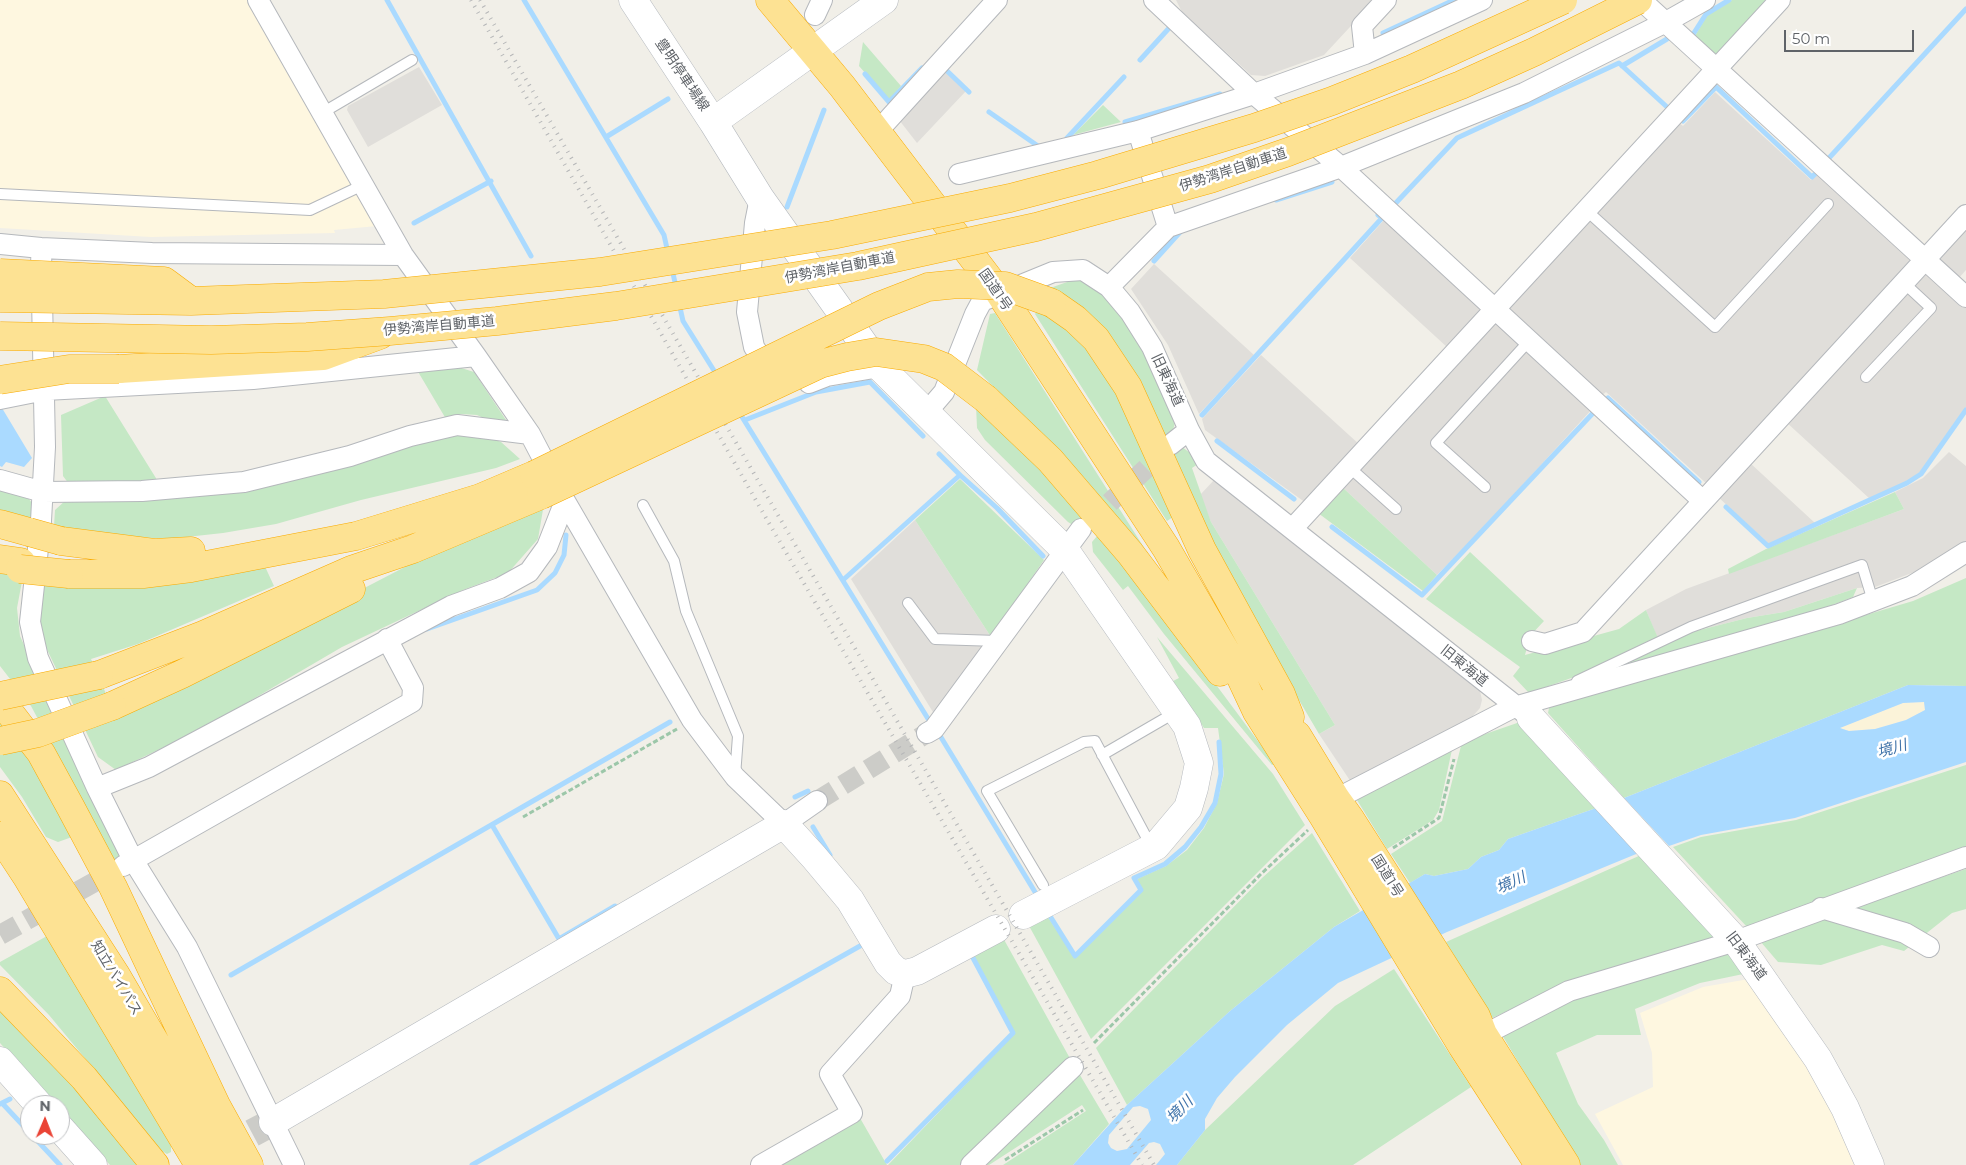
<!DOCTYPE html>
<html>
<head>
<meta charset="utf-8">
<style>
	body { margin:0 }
	#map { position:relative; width:1966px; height:1165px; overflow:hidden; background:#f1efe8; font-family:Montserrat,sans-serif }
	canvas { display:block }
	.north { position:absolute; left:20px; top:1095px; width:50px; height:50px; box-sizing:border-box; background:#fff; border:1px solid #bfc1c3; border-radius:50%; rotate:1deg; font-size:14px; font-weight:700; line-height:20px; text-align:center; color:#5f6368 }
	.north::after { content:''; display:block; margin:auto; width:18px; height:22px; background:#ea4335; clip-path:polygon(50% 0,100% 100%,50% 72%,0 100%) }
	.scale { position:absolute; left:1784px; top:30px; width:130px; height:22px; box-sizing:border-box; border:2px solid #5f6368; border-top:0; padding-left:6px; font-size:15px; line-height:18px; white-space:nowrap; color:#5f6368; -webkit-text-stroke:4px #fff; paint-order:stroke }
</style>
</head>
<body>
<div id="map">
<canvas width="1966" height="1165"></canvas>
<div class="north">N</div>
<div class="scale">50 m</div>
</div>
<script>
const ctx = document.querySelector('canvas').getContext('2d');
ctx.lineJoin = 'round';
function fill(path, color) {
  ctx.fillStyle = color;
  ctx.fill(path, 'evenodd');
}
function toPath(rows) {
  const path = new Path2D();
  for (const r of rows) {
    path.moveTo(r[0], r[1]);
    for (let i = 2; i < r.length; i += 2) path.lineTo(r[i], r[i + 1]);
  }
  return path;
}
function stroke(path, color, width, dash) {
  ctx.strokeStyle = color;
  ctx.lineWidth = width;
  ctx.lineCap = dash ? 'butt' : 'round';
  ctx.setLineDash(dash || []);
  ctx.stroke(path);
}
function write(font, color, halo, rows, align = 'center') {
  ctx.font = font + ' Montserrat,"Noto Sans JP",sans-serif';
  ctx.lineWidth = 5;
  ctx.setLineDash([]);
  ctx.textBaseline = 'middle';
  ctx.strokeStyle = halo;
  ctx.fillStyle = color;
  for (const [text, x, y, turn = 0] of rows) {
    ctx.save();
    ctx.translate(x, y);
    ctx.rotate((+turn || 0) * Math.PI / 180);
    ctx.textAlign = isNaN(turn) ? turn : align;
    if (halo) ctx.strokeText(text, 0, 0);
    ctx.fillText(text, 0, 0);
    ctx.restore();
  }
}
fill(toPath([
	[0,0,248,0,377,226,334,230,335,233,151,237,0,228],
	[1749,979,1776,1014,1863,1165,1623,1165,1595,1114,1653,1087,1652,1053,1640,1013,1703,987]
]), '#fef7e0');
fill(toPath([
	[1176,0,1375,0,1324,55,1265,76,1251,75,1182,12],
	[419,67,442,105,368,147,347,110,348,106],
	[944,68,966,91,917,143,896,116],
	[1715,92,1811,180,1818,173,1910,256,1909,265,1707,484,1606,392,1600,397,1509,314,1509,305,1678,122,1683,126],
	[1384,220,1479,306,1479,314,1448,348,1350,258],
	[1966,226,1966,270,1958,279,1937,257],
	[1154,264,1254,355,1199,414,1168,345,1131,289],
	[1929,272,1966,307,1966,407,1920,472,1907,482,1870,499,1785,421,1922,273],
	[1490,322,1498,322,1593,408,1486,525,1437,575,1341,486],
	[1261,355,1360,445,1306,503,1205,430,1202,419],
	[1949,452,1966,466,1966,545,1917,571,1875,587,1857,588,1784,612,1747,618,1684,634,1660,644,1646,610,1686,589,1904,509,1895,492,1923,478],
	[1749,462,1815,523,1769,544,1717,496],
	[1215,479,1480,691,1482,700,1480,708,1472,717,1351,782,1319,734,1335,725,1211,522,1200,495],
	[915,520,991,637,936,717,851,579]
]), '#e0deda');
fill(toPath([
	[1732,0,1773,0,1721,57,1712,57,1693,39,1708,14],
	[863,42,901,86,889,100,859,66],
	[1103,105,1121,122,1073,135],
	[1073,280,1085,280,1100,288,1127,319,1174,409,1176,420,1172,433,1165,439,1061,294,1050,288],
	[1038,310,1065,326,1094,355,1116,388,1173,517,1167,521,1035,314],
	[995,313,1164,579,1021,415,977,370,990,314],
	[455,366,474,372,506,420,501,426,477,415,461,414,446,419,417,370],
	[105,396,159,483,69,484,63,476,61,415],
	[976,405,1018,444,1090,523,1076,527,1068,522,985,440,977,428],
	[463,435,483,435,501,442,520,459,496,468,361,500,276,524,223,533,168,539,108,535,54,526,55,510,66,500,121,500,429,438],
	[1182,447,1193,455,1198,464,1192,468,1211,522,1335,725,1319,734,1220,566,1170,452],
	[960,479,1044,560,991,637,915,520],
	[1341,486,1437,575,1423,591,1318,513],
	[0,488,29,499,34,506,32,521,0,510],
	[1895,492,1904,509,1729,574,1728,569,1766,549],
	[545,498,538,539,508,573,463,590,342,647,202,729,116,770,98,757,43,641,39,606,44,579,262,560,274,586,138,644,91,659,113,710,237,654,484,526],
	[1098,535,1153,600,1275,764,1272,765,1164,634,1128,586,1123,590,1093,552,1092,542],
	[1470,552,1544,621,1530,636,1525,655,1619,629,1646,610,1658,638,1577,676,1529,693,1513,676,1520,667,1426,599],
	[0,572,23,576,17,608,20,636,80,768,123,853,115,863,31,706,0,666],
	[1966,578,1966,686,1908,685,1624,798,1548,713,1549,708,1603,688,1666,674,1913,601],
	[1857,588,1853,597,1801,617,1590,678,1684,634,1747,618,1784,612],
	[1157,637,1273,774,1305,825,1091,1039,1028,924,1046,914,1075,958,1143,890,1137,879,1166,866,1187,850,1204,828,1217,803,1224,774,1218,728,1204,728,1173,681,1179,678],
	[0,710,8,720,72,837,58,842,46,837,22,797,0,767],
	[1520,722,1599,807,1508,839,1499,850,1481,857,1468,869,1434,876,1425,874,1410,883,1391,854,1442,821,1462,742],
	[1453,745,1439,810,1433,820,1387,849,1357,800],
	[1966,765,1966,851,1747,927,1673,847,1701,837,1796,820],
	[1312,833,1360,911,1334,927,1230,1011,1127,1105,1096,1048,1262,878],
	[1641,855,1718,936,1568,983,1492,1018,1446,942],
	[1966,869,1966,909,1952,913,1904,951,1882,945,1821,965,1778,962,1760,941,1856,906],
	[47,936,171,1146,171,1152,167,1154,162,1151,49,1015,0,965,0,962],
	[1002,936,1072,1062,962,1165,888,1165,1015,1033,972,953],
	[1731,951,1753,972,1700,983,1635,1009,1641,1035,1597,1035,1556,1053,1578,1104,1604,1140,1618,1165,1580,1165,1502,1035,1578,996],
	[1394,969,1471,1087,1353,1165,1177,1165,1205,1130,1335,1006],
	[0,1005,24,1027,143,1165,110,1165,60,1110,60,1105,56,1105,0,1043],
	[1077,1070,1109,1124,1073,1165,1003,1165,1086,1111,1082,1105,989,1165,976,1165],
	[860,1118,887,1165,777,1165]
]), '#c5e8c5');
fill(toPath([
	[1924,702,1925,710,1906,720,1875,729,1849,731,1839,728,1903,703]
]), '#fbf3d9');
fill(toPath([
	[2,408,32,458,24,467,6,462,2,467,0,466,0,409],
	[1908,685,1966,686,1966,762,1795,818,1701,835,1669,846,1624,798],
	[1903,703,1924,702,1925,710,1906,720,1875,729,1849,731,1840,728],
	[1599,807,1641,852,1447,932,1338,983,1287,1025,1235,1077,1217,1098,1205,1119,1205,1130,1177,1165,1156,1165,1165,1154,1160,1144,1154,1142,1149,1143,1130,1165,1073,1165,1127,1105,1230,1011,1334,927,1425,874,1434,876,1468,869,1481,857,1499,850,1508,839],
	[1140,1106,1148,1109,1151,1120,1127,1149,1117,1151,1111,1148,1108,1143,1109,1135,1133,1107]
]), '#aadaff');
stroke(toPath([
	[387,0,531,256],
	[524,0,664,235,668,253],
	[1383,33,1454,0],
	[1692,36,1706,14,1729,0],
	[1140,60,1171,26],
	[1622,66,1667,39],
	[944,68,969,92],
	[865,74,889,102,922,68],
	[989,112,1038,146],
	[1681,119,1683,121,1716,87,1812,177,1818,171],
	[1125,122,1220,94],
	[606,137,668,99],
	[1067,138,1124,77],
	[1829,158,1966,9],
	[1276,200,1332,182],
	[1393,206,1457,138,1619,63,1667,107],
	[787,207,824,110],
	[414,223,491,181],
	[1154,261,1182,230],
	[672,269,676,287],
	[679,303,683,321,718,377],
	[1605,401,1608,398,1699,482],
	[739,412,930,722],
	[1202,415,1382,218,1378,215],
	[745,420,816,392,870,382,923,436],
	[1217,441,1294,499],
	[939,454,960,475],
	[1726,507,1768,546,1907,483,1921,474,1966,410],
	[1332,527,1422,595,1594,412],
	[843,580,960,475,997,508,1043,556],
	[427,629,537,590,555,573,564,555,566,535],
	[940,732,939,734,1035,892],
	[795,797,808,791],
	[492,825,559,939,615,906],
	[813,827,830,855],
	[1050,916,1075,956,1141,890,1134,878,1165,864,1185,847,1201,827,1215,803,1221,774,1219,742],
	[231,975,670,722],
	[2,1103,30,1133],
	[0,1104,10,1099],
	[32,1135,60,1165],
	[887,1161,1013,1033,972,956],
	[472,1165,860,946]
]), '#aadaff', 5);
stroke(toPath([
	[1088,523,1169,447],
	[817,801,927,733],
	[0,935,118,869]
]), '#ccccc8', 20, [20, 10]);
stroke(toPath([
	[215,1153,273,1122]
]), '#ccccc8', 28, [28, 14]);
const lane = toPath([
	[322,113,412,60],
	[0,194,310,210,363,185],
	[1586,210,1715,327,1828,204],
	[1866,377,1931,308,1904,283],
	[1349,467,1396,509],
	[1485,487,1436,443,1529,341],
	[643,505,674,561,686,611,738,736,735,776],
	[908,603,935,639,998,641],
	[1577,681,1691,627,1862,565,1873,601],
	[1102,755,1176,712],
	[1043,885,987,791,1084,742,1095,741,1151,846]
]);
const street = toPath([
	[258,0,403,255,476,356,530,434,565,501,692,720,735,777,784,824,817,801],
	[1154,0,1254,94,1341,167,1703,501],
	[1641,0,1966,297],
	[815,15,822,0],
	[1365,54,1362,26,1386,0],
	[1138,131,1168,227],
	[877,132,997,0],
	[959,174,1138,131,1254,94,1365,54,1482,0],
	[760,198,755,223,747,312,754,347,772,374],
	[0,244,41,248,152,253,403,255],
	[41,248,45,447,41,521,30,622,38,658,97,788,133,860,187,947,294,1165],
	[1109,287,1168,227,1341,167,1524,93,1666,22,1705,0],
	[809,383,827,376,880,367],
	[0,399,45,390,253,379,476,356],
	[926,413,944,392,975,314,982,301,1053,272,1083,270,1109,287,1130,312,1152,347,1189,430,1206,461,1531,718],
	[1170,445,1189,430],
	[0,480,43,492,142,491,244,482,350,456,410,436,457,425,530,434],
	[1293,528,1780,0],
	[1532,641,1545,644,1583,632,1966,215],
	[927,733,934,729,1081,529],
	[97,788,149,767,451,606,500,588,529,572,547,547,565,501],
	[1336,799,1514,707,1839,614,1912,586,1966,552],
	[123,866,412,702,413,688,387,639],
	[1821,908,1905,933,1929,947],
	[1472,1041,1569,991,1736,941,1966,857],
	[761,1165,852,1113,830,1074,900,996,905,974],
	[971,1165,1073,1067]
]);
const secondary = toPath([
	[633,0,713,122,884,0],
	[713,122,760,198,880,367,1065,550,1187,726,1199,763,1194,788,1188,808,1156,846,1023,915],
	[1531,718,1736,941,1818,1059,1845,1108,1870,1165],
	[0,1061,39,1105],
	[273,1122,784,824,814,857,850,900,888,963,896,971,905,974,917,971,996,929],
	[60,1128,93,1165]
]);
const highway = toPath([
	[770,0,842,86,999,292,1166,548,1241,678,1257,712,1323,816,1462,1046,1539,1165],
	[1052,303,1075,319,1096,339,1128,387,1202,550,1281,694,1290,717],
	[119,369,323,356,380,335],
	[986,399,1050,460,1130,553,1220,672],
	[0,524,29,532],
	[61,541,154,553,191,551],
	[0,559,21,562],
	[69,574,143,574,191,568,356,536,480,498,534,475],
	[99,675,203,635,351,570,413,549,541,495],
	[0,700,41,753,71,808,113,887,216,1105,249,1165],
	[1270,702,1288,729,1297,735,1336,799,1351,820,1476,1016,1483,1034,1566,1165],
	[112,706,182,674,351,589],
	[0,795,116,975,227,1165],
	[0,836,27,877,199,1165],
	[0,991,84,1078,155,1165]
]);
stroke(lane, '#b5b8bc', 12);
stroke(street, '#b5b8bc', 22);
stroke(secondary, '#b6babf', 29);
stroke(highway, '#f9ab00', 29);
stroke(toPath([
	[523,817,677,729],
	[1393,848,1439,818,1454,759],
	[1094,1043,1261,874,1308,830],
	[1005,1160,1083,1110]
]), '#9cc7a9', 3, [5, 2.5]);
stroke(lane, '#fff', 10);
stroke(street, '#fff', 20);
stroke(secondary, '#fff', 28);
stroke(highway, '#fde293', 28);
stroke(toPath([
	[471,0,766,518,1142,1165],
	[480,0,1154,1165]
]), '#b6b7b8', 4, [1, 6]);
const highwayBridge = toPath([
	[0,273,164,281,191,301],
	[0,298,191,301,384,294,600,272,832,235,1010,198,1098,175,1254,128,1332,101,1412,69,1563,0],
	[0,336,211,340,307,337,390,331,497,321,616,306,858,266,1036,227,1210,179,1288,152,1461,85,1534,52,1638,0],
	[0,380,69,369,119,369],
	[534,475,879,306,928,287,958,284,1005,286,1052,303],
	[541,495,820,364,847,357,876,352,924,359,944,367,986,399],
	[29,532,61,541],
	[20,569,69,574],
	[0,696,99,675],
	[0,741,38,733,112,706]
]);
stroke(highwayBridge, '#f9ab00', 29, []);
stroke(highwayBridge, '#fde293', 28);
write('14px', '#5f6368', '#fff', [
	["豊明停車場線",682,75,56],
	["伊勢湾岸自動車道",1233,170,-18],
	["伊勢湾岸自動車道",840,268,-11],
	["国道1号",995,290,55],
	["伊勢湾岸自動車道",439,326,-5],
	["旧東海道",1167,380,65],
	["旧東海道",1464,666,39],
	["国道1号",1387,876,58],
	["旧東海道",1746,956,53],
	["知立バイパス",116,978,59]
]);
write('italic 15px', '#4174aa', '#fff', [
	["境川",1892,749,-16],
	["境川",1511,883,-24],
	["境川",1180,1110,-45]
]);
</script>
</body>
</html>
